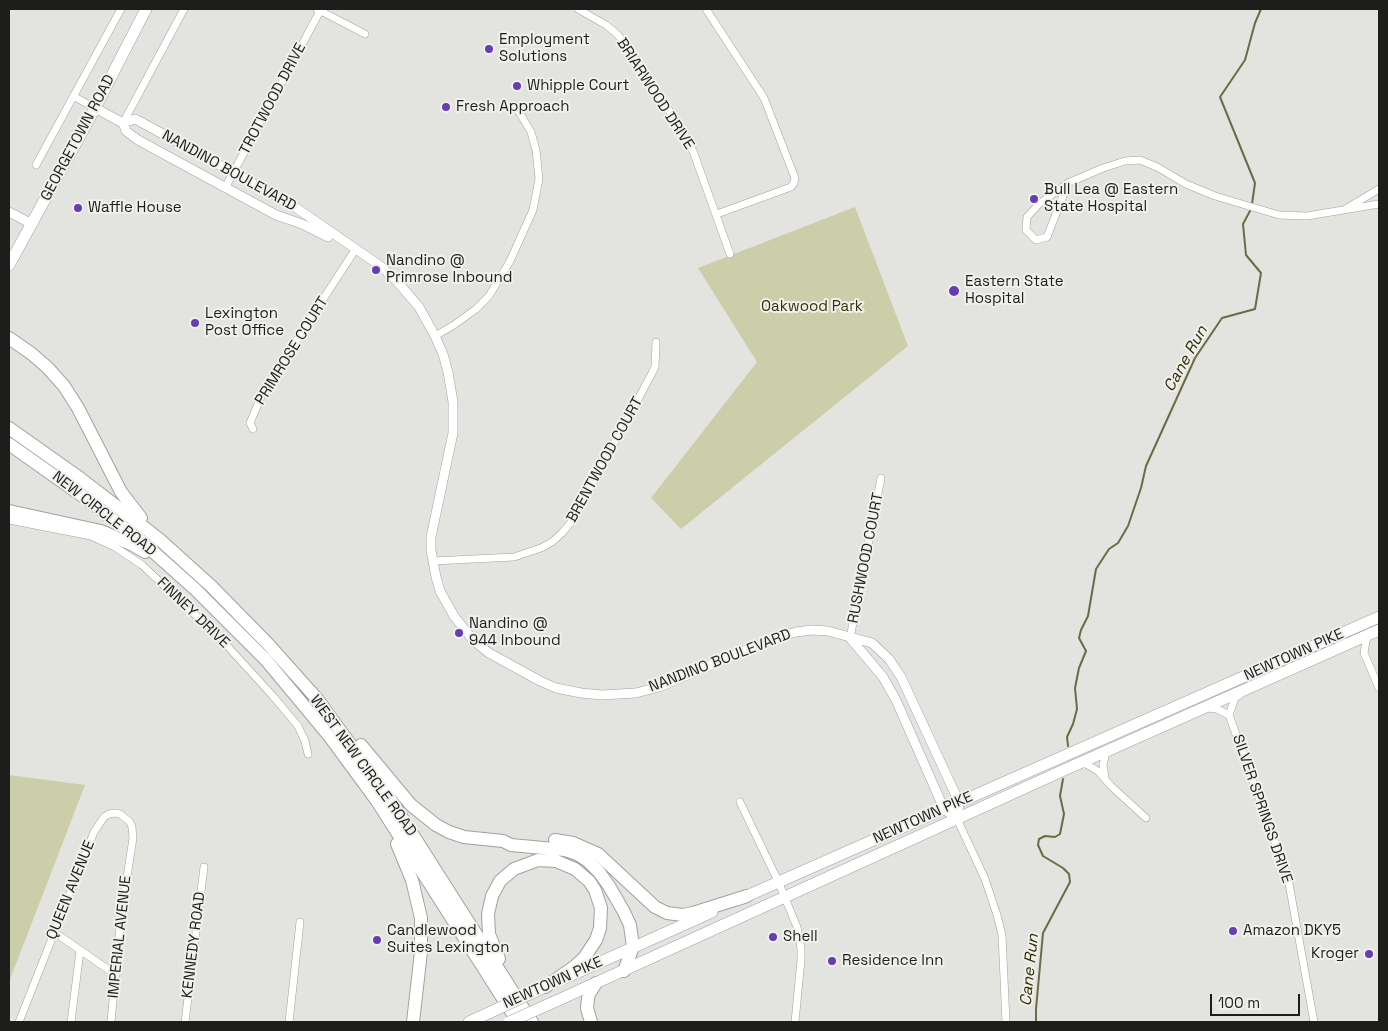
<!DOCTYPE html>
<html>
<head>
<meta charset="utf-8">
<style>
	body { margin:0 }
	#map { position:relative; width:1388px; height:1031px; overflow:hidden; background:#e3e3e0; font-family:"Space Grotesk",sans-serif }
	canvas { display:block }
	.frame { position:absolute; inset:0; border:10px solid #1d1d1c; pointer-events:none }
	.scale { position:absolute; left:1210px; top:994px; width:90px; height:22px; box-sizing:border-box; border:2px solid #1d1d1c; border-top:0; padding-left:6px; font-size:15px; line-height:18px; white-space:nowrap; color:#1d1d1c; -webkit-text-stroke:4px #f0f0ed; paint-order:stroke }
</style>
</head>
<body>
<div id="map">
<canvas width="1388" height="1031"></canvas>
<div class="frame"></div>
<div class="scale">100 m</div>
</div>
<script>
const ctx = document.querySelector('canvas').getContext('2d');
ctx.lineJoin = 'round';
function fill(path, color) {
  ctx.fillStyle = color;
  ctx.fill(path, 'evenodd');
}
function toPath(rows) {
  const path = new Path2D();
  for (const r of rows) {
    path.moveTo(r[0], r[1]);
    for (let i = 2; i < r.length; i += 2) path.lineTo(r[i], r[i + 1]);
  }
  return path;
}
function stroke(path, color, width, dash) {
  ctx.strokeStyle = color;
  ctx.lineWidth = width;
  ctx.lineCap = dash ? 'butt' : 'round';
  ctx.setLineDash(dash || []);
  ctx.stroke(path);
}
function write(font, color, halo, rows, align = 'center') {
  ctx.font = font + ' "Space Grotesk",sans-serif';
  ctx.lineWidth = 4;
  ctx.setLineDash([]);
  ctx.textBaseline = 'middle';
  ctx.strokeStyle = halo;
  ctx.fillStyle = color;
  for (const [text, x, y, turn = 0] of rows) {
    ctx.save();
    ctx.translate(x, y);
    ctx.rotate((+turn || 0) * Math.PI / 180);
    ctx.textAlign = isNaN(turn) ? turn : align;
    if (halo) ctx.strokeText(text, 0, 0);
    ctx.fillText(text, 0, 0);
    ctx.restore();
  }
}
fill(toPath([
	[855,207,908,346,681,529,651,498,757,362,698,268],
	[9,775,85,785,9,982]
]), '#cccea9');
stroke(toPath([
	[1252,204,1255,183,1220,97,1245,60,1255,23,1261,9],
	[1068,746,1067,737,1073,724,1077,709,1075,688,1079,668,1086,651,1079,638,1081,630,1088,616,1096,569,1109,549,1118,543,1128,526,1141,488,1146,466,1195,358,1222,318,1255,309,1261,273,1246,255,1243,224,1251,209],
	[1036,1022,1036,1009,1043,933,1070,882,1069,874,1063,868,1043,856,1038,845,1039,839,1045,836,1055,837,1060,834,1064,814,1060,796,1063,779]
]), '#6b6c45', 2);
const minor = toPath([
	[317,9,365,34],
	[578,9,606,25,617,34,628,48,678,124,693,151,730,254],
	[706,9,764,98,795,178,794,183,791,187,717,214],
	[73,96,95,108],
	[123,123,184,9],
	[36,165,121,9],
	[1068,183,1047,237,1036,240,1026,230,1027,217,1039,204,1068,183,1103,168,1125,161,1140,160,1157,167,1186,184,1215,196,1279,215,1307,216,1379,204],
	[226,186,320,11],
	[1347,208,1379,189],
	[435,336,454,325,476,309,489,296,510,261,533,210,539,179,536,150,531,132,515,105],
	[253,429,250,423,263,392,355,250],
	[9,520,91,536,115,547,142,565,220,638,272,695,298,726,305,741,308,754],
	[433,561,514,557,541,548,552,542,562,533,572,521,650,377,655,367,656,342],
	[1367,636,1364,653,1379,688],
	[850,638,881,478],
	[1240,695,1235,698,1229,715,1288,878,1314,1022],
	[1208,708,1217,709,1229,715],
	[1080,764,1086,764,1098,771,1111,786,1146,818],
	[1105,778,1103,765,1106,752],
	[740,802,778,881,797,927,801,948,801,960,795,1022],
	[957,819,985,879,997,915,1002,935,1006,1022],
	[54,932,116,975],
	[19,1022,94,832,104,817,109,814,115,813,120,814,130,822,132,827,133,838,121,916,111,1022],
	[71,1022,80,951],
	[185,1022,204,867],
	[289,1022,300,922]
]);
const tertiary = toPath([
	[95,108,123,123,126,131,138,140,276,215,302,224,328,237],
	[123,123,135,119,139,121,289,203,379,265,394,278,419,307,435,336,443,354,448,372,453,402,453,433,450,447,431,537,431,550,436,577,440,591,454,616,473,640,489,653,540,681,556,688,581,693,602,695,636,693,659,687,775,638,796,632,812,630,828,631,872,643,889,659,901,677,959,802,957,819,944,809,896,700,883,677,850,638],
	[9,212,32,224]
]);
const primary = toPath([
	[9,265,95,108,146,9]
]);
const trunk = toPath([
	[740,899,1379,617],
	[565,978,712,912],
	[554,1002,1064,770,1379,630],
	[469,1022,480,1017]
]);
const motorway = toPath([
	[9,338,32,354,48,368,64,386,78,408,121,492,141,518],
	[9,428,81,479,159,539,211,586,268,644,318,700,390,799,532,1022],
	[9,444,84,497,140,540,195,589,266,660,330,737,377,801,518,1022],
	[9,511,101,531,133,545,145,552],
	[361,745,411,805,436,825,449,832,464,837,503,841,511,845,565,850,577,854,588,861,599,872,609,886,624,912,630,925,633,947,624,971],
	[555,840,573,843,598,854,655,907,667,913,683,915,693,913,747,896],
	[397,844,412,880,421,918,421,952,413,1022],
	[499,959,489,934,488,914,492,896,500,881,514,869,538,860,556,861,575,869,589,881,595,890,601,908,600,928,596,940,584,958,574,967,545,987],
	[591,1022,587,1008,588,999,589,994,596,983]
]);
stroke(minor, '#a1a29f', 8);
stroke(tertiary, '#a1a29f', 10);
stroke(primary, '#a1a29f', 12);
stroke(trunk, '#a1a29f', 12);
stroke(motorway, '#a1a29f', 14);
stroke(minor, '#fff', 7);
stroke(tertiary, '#fff', 9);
stroke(primary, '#fff', 11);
stroke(trunk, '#fff', 11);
stroke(motorway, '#fff', 12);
const trunkBridge = toPath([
	[480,1017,545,987],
	[509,1022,554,1002]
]);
stroke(trunkBridge, '#a1a29f', 12, []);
stroke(trunkBridge, '#fff', 11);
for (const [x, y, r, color] of [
	[489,49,5,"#683cb3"],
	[517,86,5,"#683cb3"],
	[446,107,5,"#683cb3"],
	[1034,199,5,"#683cb3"],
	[78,208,5,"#683cb3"],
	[376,270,5,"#683cb3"],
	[954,291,6,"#683cb3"],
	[195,323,5,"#683cb3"],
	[459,633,5,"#683cb3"],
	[1233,931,5,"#683cb3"],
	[773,937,5,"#683cb3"],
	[377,940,5,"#683cb3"],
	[1369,954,5,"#683cb3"],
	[832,961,5,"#683cb3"]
]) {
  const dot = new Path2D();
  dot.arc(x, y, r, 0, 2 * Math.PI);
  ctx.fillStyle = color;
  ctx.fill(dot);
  stroke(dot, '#f0f0ed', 2);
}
write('15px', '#1d1d1c', '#f0f0ed', [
	["Employment",499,40],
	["Solutions",499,57],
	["Whipple Court",527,86],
	["Fresh Approach",456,107],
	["Bull Lea @ Eastern",1044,190],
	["State Hospital",1044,207],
	["Waffle House",88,208],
	["Nandino @",386,261],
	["Primrose Inbound",386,278],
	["Eastern State",965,282],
	["Hospital",965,299],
	["Lexington",205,314],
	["Post Office",205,331],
	["Nandino @",469,624],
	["944 Inbound",469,641],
	["Candlewood",387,931],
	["Suites Lexington",387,948],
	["Amazon DKY5",1243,931],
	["Shell",783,937],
	["Kroger",1359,954,"right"],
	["Residence Inn",842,961]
], 'left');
write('15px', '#1d1d1c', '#f0f0ed', [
	["BRIARWOOD DRIVE",655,94,57],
	["TROTWOOD DRIVE",273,99,-62],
	["GEORGETOWN ROAD",78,138,-62],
	["NANDINO BOULEVARD",229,171,29],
	["PRIMROSE COURT",292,351,-58],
	["BRENTWOOD COURT",605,460,-61],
	["NEW CIRCLE ROAD",104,514,38],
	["RUSHWOOD COURT",866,558,-79],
	["FINNEY DRIVE",193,613,44],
	["NEWTOWN PIKE",1294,655,-24],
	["NANDINO BOULEVARD",720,661,-21],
	["WEST NEW CIRCLE ROAD",363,766,54],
	["SILVER SPRINGS DRIVE",1262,809,71],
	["NEWTOWN PIKE",923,818,-24],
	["QUEEN AVENUE",71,890,-68],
	["IMPERIAL AVENUE",120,937,-84],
	["KENNEDY ROAD",194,945,-83],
	["NEWTOWN PIKE",553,983,-24]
]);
write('15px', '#333304', '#f0f0ed', [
	["Oakwood Park",812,307]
]);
write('italic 16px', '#2e2e00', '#f0f0ed', [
	["Cane Run",1186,359,-61],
	["Cane Run",1030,970,-84]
]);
</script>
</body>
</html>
